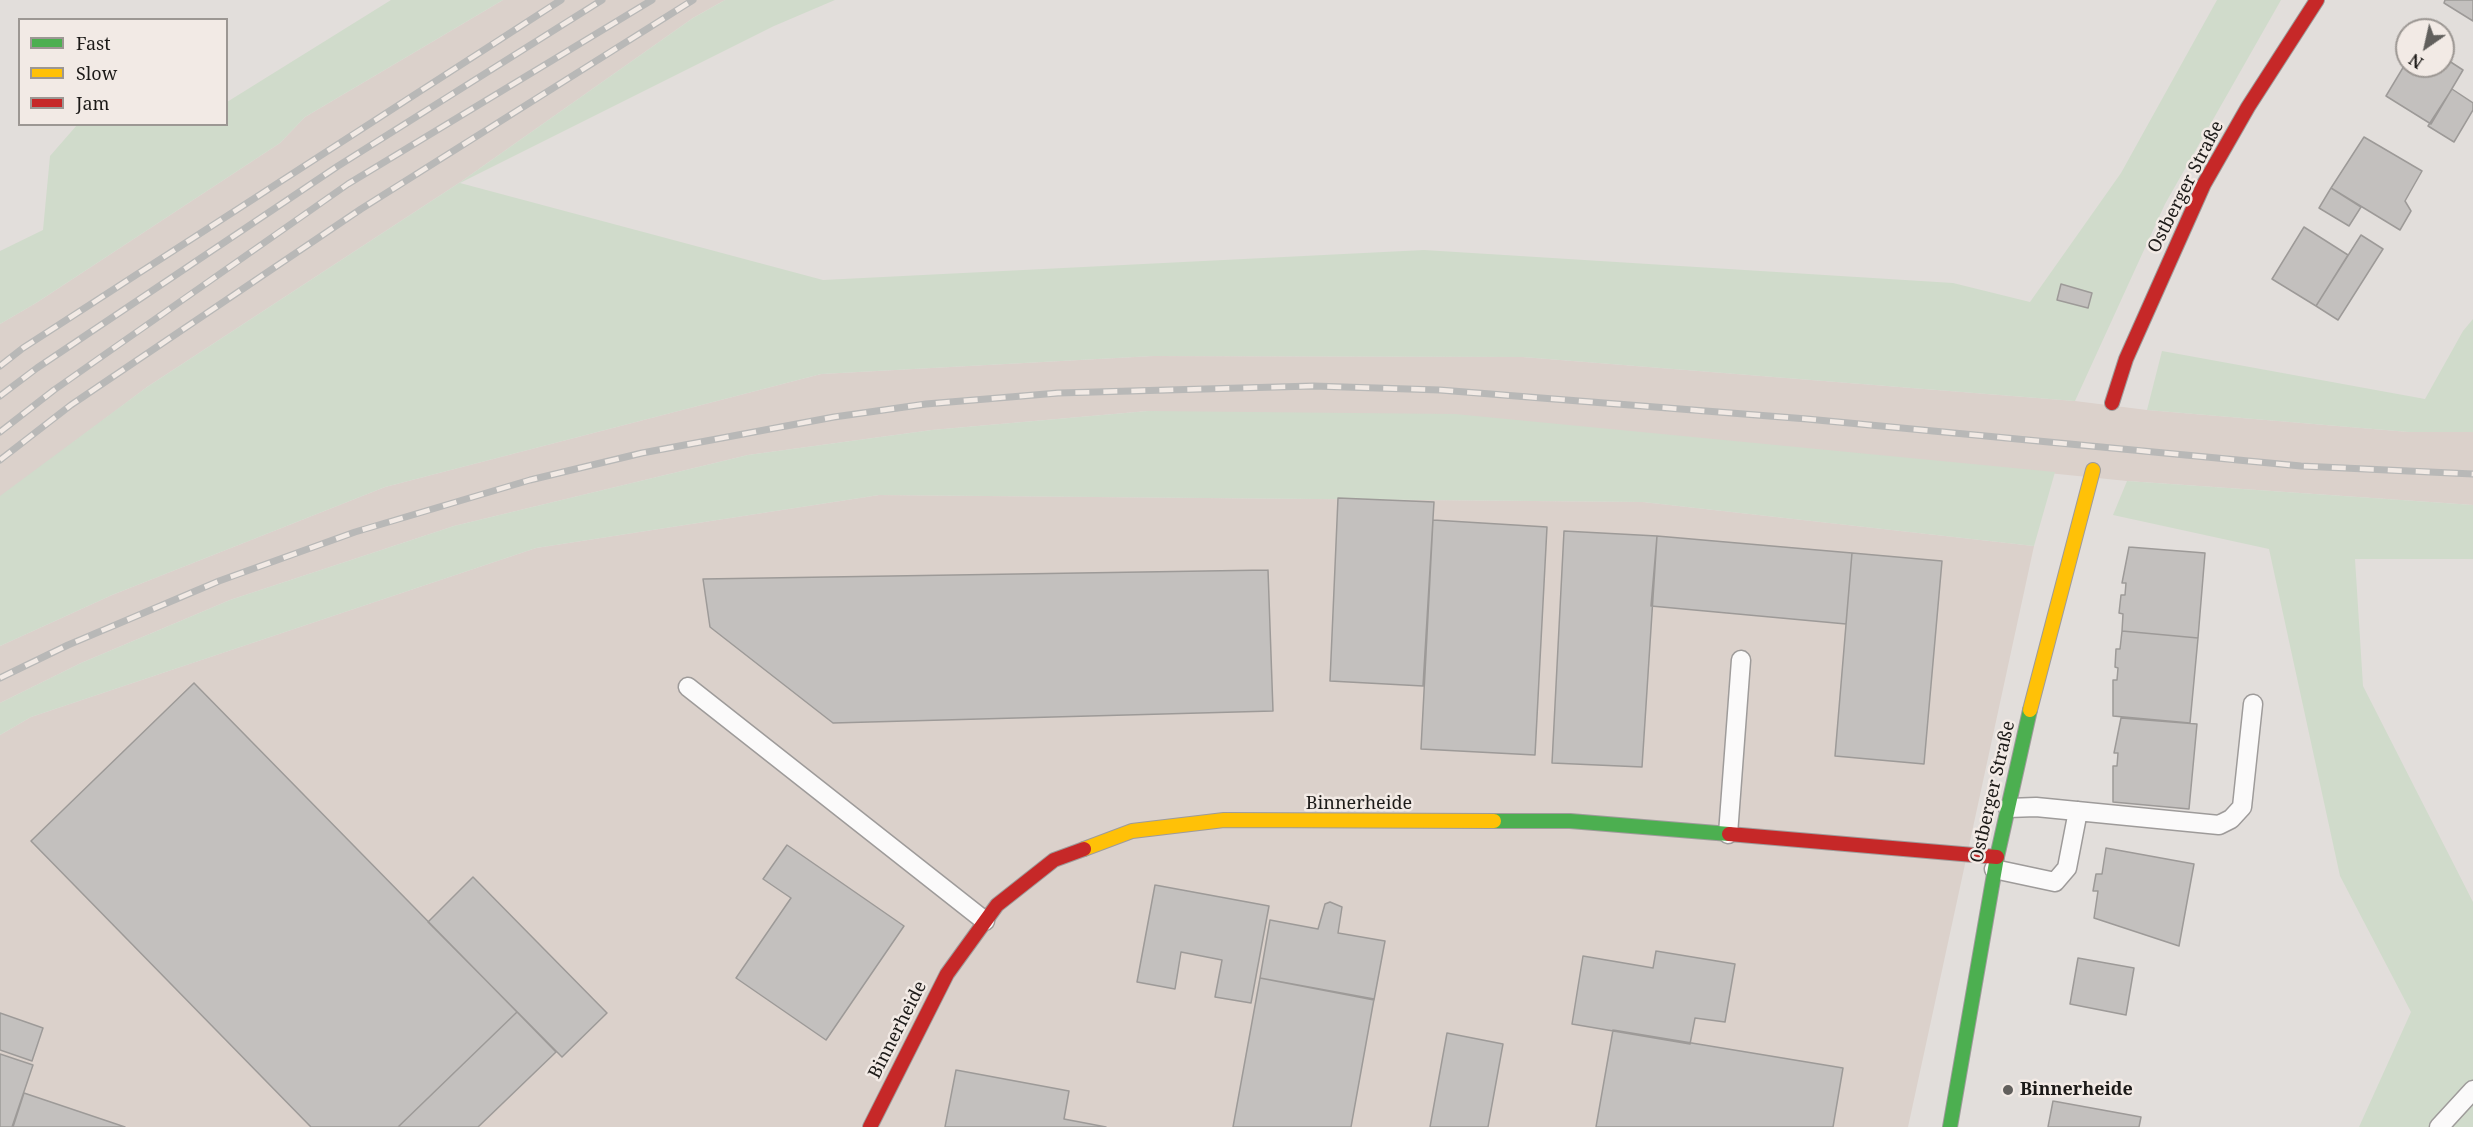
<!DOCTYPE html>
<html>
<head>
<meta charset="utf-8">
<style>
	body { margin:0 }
	#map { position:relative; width:2473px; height:1127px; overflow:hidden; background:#e2dedb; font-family:"Noto Serif",serif }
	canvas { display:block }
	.legend { position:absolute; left:18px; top:18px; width:210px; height:108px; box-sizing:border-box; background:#f2eae5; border:2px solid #9c9793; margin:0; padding:8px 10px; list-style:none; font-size:18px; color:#1c1a18 }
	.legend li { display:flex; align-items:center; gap:12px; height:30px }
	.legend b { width:30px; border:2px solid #9c9793 }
	.north { position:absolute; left:2395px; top:18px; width:60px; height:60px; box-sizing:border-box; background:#f2eae5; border:2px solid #9c9793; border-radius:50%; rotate:214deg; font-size:16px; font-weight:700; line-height:24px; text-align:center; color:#1c1a18 }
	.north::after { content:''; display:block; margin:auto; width:21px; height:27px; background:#615f5c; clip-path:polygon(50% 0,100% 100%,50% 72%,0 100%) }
</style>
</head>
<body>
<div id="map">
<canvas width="2473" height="1127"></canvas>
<ul class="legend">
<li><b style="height:8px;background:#4caf50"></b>Fast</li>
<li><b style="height:8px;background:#ffc107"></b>Slow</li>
<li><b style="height:8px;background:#c62828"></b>Jam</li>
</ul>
<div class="north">N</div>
</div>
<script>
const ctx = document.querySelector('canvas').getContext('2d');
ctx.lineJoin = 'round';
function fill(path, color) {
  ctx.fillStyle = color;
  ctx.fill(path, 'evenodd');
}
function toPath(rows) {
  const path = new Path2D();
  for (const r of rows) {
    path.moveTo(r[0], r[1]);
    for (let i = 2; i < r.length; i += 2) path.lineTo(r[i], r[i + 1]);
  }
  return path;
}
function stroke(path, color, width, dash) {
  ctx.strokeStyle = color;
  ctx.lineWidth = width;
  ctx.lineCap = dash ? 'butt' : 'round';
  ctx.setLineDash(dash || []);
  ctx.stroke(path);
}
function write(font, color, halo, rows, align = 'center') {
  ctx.font = font + ' "Noto Serif",serif';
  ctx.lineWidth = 5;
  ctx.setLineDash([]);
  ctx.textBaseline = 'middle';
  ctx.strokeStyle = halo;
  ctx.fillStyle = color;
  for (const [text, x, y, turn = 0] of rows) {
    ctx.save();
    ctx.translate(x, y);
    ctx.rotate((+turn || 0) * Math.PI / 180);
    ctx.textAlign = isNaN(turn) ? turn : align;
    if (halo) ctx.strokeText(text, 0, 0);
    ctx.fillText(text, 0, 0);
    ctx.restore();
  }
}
fill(toPath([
	[503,0,725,0,693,18,459,183,147,387,0,498,0,324,36,303,280,143,305,117],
	[1153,356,1523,357,2075,401,2147,410,2409,432,2473,432,2473,505,2127,481,1831,451,1148,411,932,430,748,455,454,526,230,600,81,663,0,703,0,646,112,595,385,487,821,374],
	[879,495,1643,502,2034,546,1908,1127,0,1127,0,735,31,717,536,548]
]), '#dbd1cb');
fill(toPath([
	[391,0,503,0,305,117,280,143,36,303,0,324,0,251,43,230,50,156,77,125,226,124,227,102],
	[725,0,835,0,774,26,460,183,823,280,1424,250,1953,283,2030,302,2121,173,2217,0,2281,0,2165,204,2075,401,1523,357,1153,356,821,374,385,487,112,595,0,646,0,496,147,387,459,183,693,18],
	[2473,319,2473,432,2409,432,2147,410,2162,351,2425,399,2463,331],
	[1148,411,1455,414,2055,472,2034,546,1643,502,879,495,536,548,31,717,0,735,0,703,81,663,230,600,454,526,748,455,932,430],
	[2127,481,2473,505,2473,559,2355,559,2363,686,2473,902,2473,1127,2359,1127,2411,1012,2340,876,2269,549,2113,515]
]), '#d0dbcb');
const building = toPath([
	[2445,0,2473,0,2473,21,2444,3,2445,0],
	[2443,57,2463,70,2431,124,2386,96,2407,61,2407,66,2443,66,2443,57],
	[2452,89,2473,103,2473,110,2454,142,2428,126,2452,89],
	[2364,137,2422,171,2405,201,2411,211,2400,230,2331,188,2364,137],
	[2331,188,2361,207,2349,226,2319,208,2331,188],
	[2304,227,2348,255,2316,306,2272,279,2304,227],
	[2361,235,2383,249,2338,320,2316,306,2361,235],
	[2061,284,2092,293,2088,308,2057,300,2061,284],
	[1338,498,1434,502,1423,686,1330,681,1338,498],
	[1433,520,1547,527,1535,755,1421,749,1433,520],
	[1564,531,1657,536,1642,767,1552,763,1564,531],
	[1657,536,1852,553,1846,624,1651,606,1657,536],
	[2129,547,2205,553,2198,638,2122,631,2123,614,2119,613,2121,595,2125,595,2126,583,2122,583,2129,547],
	[1852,553,1942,561,1924,764,1835,756,1852,553],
	[1268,570,1273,711,833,723,710,627,703,579,1268,570],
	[2122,631,2198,638,2190,723,2113,716,2113,680,2117,680,2118,668,2115,667,2116,649,2120,649,2122,631],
	[194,683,517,1012,398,1127,311,1127,31,841,194,683],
	[2121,718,2197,724,2189,809,2113,802,2113,766,2117,766,2118,753,2114,753,2121,718],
	[787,845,904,926,826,1040,736,978,791,898,763,879,787,845],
	[2106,848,2194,864,2179,946,2094,918,2098,891,2093,891,2096,874,2102,874,2106,848],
	[473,877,607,1013,562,1057,428,922,473,877],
	[1155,885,1269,906,1251,1003,1215,997,1222,960,1181,952,1175,989,1137,982,1155,885],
	[1330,902,1342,907,1338,933,1385,941,1374,1000,1260,978,1270,920,1318,929,1325,904,1330,902],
	[1656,951,1735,964,1725,1022,1695,1018,1690,1044,1572,1024,1583,956,1653,968,1656,951],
	[2078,958,2134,968,2126,1015,2070,1004,2078,958],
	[1260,978,1374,999,1351,1127,1233,1127,1260,978],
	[517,1012,556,1052,478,1127,398,1127,517,1012],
	[0,1013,43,1028,32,1061,0,1050,0,1013],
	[1613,1030,1843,1068,1833,1127,1596,1127,1613,1030],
	[1447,1033,1503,1044,1488,1127,1430,1127,1447,1033],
	[0,1054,33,1065,12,1127,0,1127,0,1054],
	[956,1070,1069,1091,1064,1119,1106,1127,945,1127,956,1070],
	[24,1093,125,1127,13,1127,24,1093],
	[2053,1101,2141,1117,2139,1127,2048,1127,2053,1101]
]);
fill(building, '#c3c0be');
stroke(building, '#9d9a98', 1.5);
const lane = toPath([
	[688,687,985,921],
	[2008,808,2036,807,2219,825,2231,819,2242,807,2253,704],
	[1728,834,1741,660],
	[1994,869,2055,882,2067,868,2078,811],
	[2439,1127,2473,1090]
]);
const fast = toPath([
	[1494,821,1570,821,1729,834],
	[1950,1127,1997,857,2030,710]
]);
const slow = toPath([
	[2030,710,2093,470],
	[1084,849,1132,831,1224,820,1494,821]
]);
const jam = toPath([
	[2112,403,2126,359,2204,184,2248,107,2317,0],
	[1729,834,1997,857],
	[870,1127,947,974,997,905,1054,860,1084,849]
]);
stroke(lane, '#9e9b9a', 21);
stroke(fast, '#9e9b9a', 16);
stroke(slow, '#9e9b9a', 16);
stroke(jam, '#9e9b9a', 16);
stroke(lane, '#fbfafa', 18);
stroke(fast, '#4caf50', 14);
stroke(slow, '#ffc107', 14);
stroke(jam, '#c62828', 14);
const rail = toPath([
	[0,366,23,348,561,0],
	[0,396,37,368,338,166,602,0],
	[0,432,54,390,348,184,652,0],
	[0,460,71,405,361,209,693,0],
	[0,678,68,645,219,581,355,532,530,480,642,453,834,417,926,404,1058,393,1313,386,1440,390,1807,419,2301,466,2473,474]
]);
stroke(rail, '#b8b8b7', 7);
stroke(rail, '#f2eae5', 4.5, [14]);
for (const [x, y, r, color] of [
	[2008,1090,6,"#615f5c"]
]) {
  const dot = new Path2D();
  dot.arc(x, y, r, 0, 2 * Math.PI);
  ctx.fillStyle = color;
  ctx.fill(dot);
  stroke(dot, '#f2eae5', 2);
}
write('18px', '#1c1a18', '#f2eae5', [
	["Ostberger Straße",2186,187,-63],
	["Ostberger Straße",1993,792,-77],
	["Binnerheide",1359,804],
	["Binnerheide",898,1030,-63]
]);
write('bold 18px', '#1c1a18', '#f2eae5', [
	["Binnerheide",2020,1090]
], 'left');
</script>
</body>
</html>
